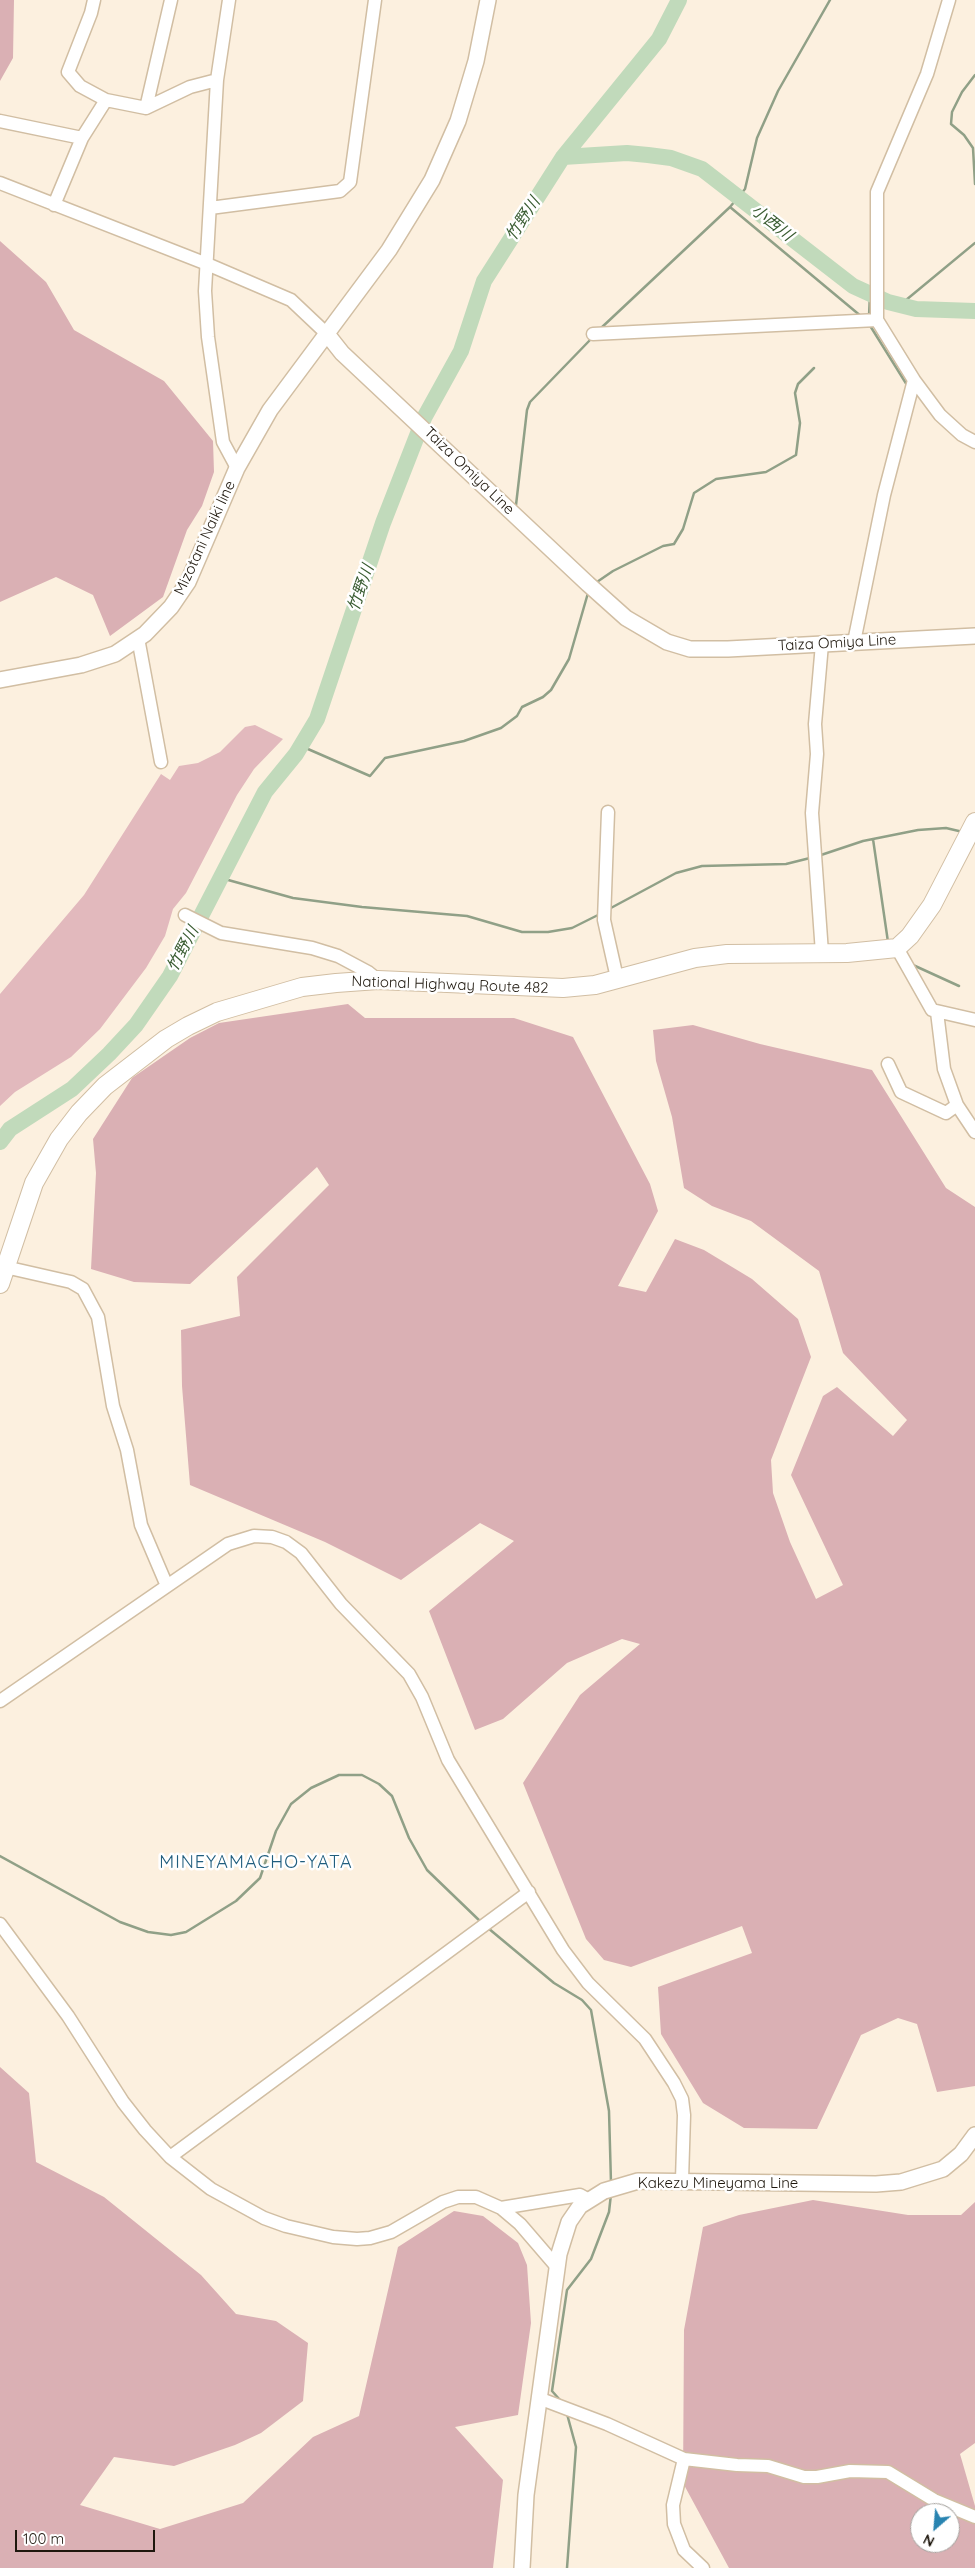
<!DOCTYPE html>
<html>
<head>
<meta charset="utf-8">
<style>
	body { margin:0 }
	#map { position:relative; width:975px; height:2568px; overflow:hidden; background:#fcf0df; font-family:Quicksand,sans-serif }
	canvas { display:block }
	.north { position:absolute; left:910px; top:2503px; width:50px; height:50px; box-sizing:border-box; background:#fff; border:1px solid #a5a29e; border-radius:50%; rotate:207deg; font-size:14px; font-weight:700; line-height:20px; text-align:center; color:#1e170d }
	.north::after { content:''; display:block; margin:auto; width:18px; height:22px; background:#2984b1; clip-path:polygon(50% 0,100% 100%,50% 72%,0 100%) }
	.scale { position:absolute; left:15px; top:2530px; width:140px; height:22px; box-sizing:border-box; border:2px solid #1e170d; border-top:0; padding-left:6px; font-size:15px; line-height:18px; white-space:nowrap; color:#1e170d; -webkit-text-stroke:4px #fff; paint-order:stroke }
</style>
</head>
<body>
<div id="map">
<canvas width="975" height="2568"></canvas>
<div class="north">N</div>
<div class="scale">100 m</div>
</div>
<script>
const ctx = document.querySelector('canvas').getContext('2d');
ctx.lineJoin = 'round';
function fill(path, color) {
  ctx.fillStyle = color;
  ctx.fill(path, 'evenodd');
}
function toPath(rows) {
  const path = new Path2D();
  for (const r of rows) {
    path.moveTo(r[0], r[1]);
    for (let i = 2; i < r.length; i += 2) path.lineTo(r[i], r[i + 1]);
  }
  return path;
}
function stroke(path, color, width, dash) {
  ctx.strokeStyle = color;
  ctx.lineWidth = width;
  ctx.lineCap = dash ? 'butt' : 'round';
  ctx.setLineDash(dash || []);
  ctx.stroke(path);
}
function write(font, color, halo, rows, align = 'center') {
  ctx.font = font + ' Quicksand,"Noto Sans JP",sans-serif';
  ctx.lineWidth = 5;
  ctx.setLineDash([]);
  ctx.textBaseline = 'middle';
  ctx.strokeStyle = halo;
  ctx.fillStyle = color;
  for (const [text, x, y, turn = 0] of rows) {
    ctx.save();
    ctx.translate(x, y);
    ctx.rotate((+turn || 0) * Math.PI / 180);
    ctx.textAlign = isNaN(turn) ? turn : align;
    if (halo) ctx.strokeText(text, 0, 0);
    ctx.fillText(text, 0, 0);
    ctx.restore();
  }
}
fill(toPath([
	[255,725,283,739,254,769,237,795,186,893,173,909,165,936,146,968,100,1029,71,1057,15,1092,0,1106,0,994,84,895,161,774,170,780,179,766,198,763,220,752,245,727]
]), '#e2b9bd');
fill(toPath([
	[0,0,14,0,13,58,0,81],
	[0,241,46,282,74,330,164,381,213,441,214,472,202,506,187,530,163,597,110,636,93,595,56,577,0,602],
	[348,1004,365,1018,514,1018,573,1037,650,1184,658,1211,618,1286,646,1292,675,1239,704,1250,752,1279,798,1319,811,1357,771,1460,773,1493,790,1542,816,1599,843,1585,791,1475,823,1396,837,1387,893,1436,907,1420,843,1353,819,1271,751,1221,712,1206,684,1188,672,1117,656,1061,653,1030,693,1025,760,1044,872,1070,946,1188,975,1207,975,2086,937,2092,917,2024,898,2018,861,2035,817,2129,744,2128,703,2103,661,2034,658,1987,752,1953,742,1926,631,1967,604,1960,586,1939,523,1783,580,1695,640,1644,622,1639,567,1663,503,1719,475,1730,429,1611,514,1541,480,1523,401,1580,325,1542,190,1485,182,1386,181,1330,240,1316,237,1277,329,1185,317,1167,190,1284,134,1282,91,1269,96,1173,93,1139,132,1078,190,1038,219,1023],
	[0,2067,29,2093,36,2162,104,2197,201,2275,236,2314,276,2321,308,2343,303,2401,261,2433,235,2445,174,2466,114,2457,80,2505,160,2529,243,2503,313,2437,359,2416,398,2247,454,2211,483,2216,518,2243,527,2265,531,2323,518,2415,455,2427,503,2480,493,2568,0,2568],
	[813,2200,908,2215,961,2215,975,2202,975,2443,960,2454,975,2506,975,2568,729,2568,683,2483,684,2330,703,2227,739,2215],
	[920,2513,950,2513,950,2543,920,2543]
]), '#dab0b4');
stroke(toPath([
	[975,75,962,92,952,112,951,124,964,135,973,148,975,184],
	[730,207,862,317],
	[900,305,975,243],
	[869,316,870,294],
	[869,324,907,385],
	[600,329,730,207,745,189,757,138,778,91,830,0],
	[516,505,527,410,530,402,591,339],
	[594,584,613,571,663,546,674,544,683,529,694,493,716,479,766,472,796,455,800,423,795,393,798,384,814,368],
	[301,746,370,776,385,758,464,741,501,728,517,716,522,707,543,697,551,690,569,659,588,593],
	[873,839,888,942],
	[818,856,863,841,918,830,946,828,963,832],
	[221,878,293,898,362,907,467,916,522,932,548,932,572,928,600,914],
	[609,909,676,873,702,866,786,864,810,858],
	[913,965,959,986],
	[0,1856,120,1922,148,1932,171,1935,186,1932,236,1901,260,1878,276,1831,291,1804,311,1788,339,1775,362,1775,379,1784,392,1796,409,1838,427,1870,482,1923],
	[488,1928,554,1983,582,2000,591,2010,609,2111,611,2183],
	[560,2400,552,2391,567,2290,591,2259,609,2212,611,2194],
	[567,2414,576,2447,567,2568]
]), '#90a087', 2.5);
stroke(toPath([
	[563,157,627,153,648,155,671,158,702,169,853,286,888,302,916,309,975,311],
	[0,1142,10,1129,72,1089,109,1054,136,1025,170,976,265,792,296,754,317,719,383,523,424,418,461,351,484,281,563,157,659,39,679,0]
]), '#c1dabb', 16);
const minor = toPath([
	[94,0,91,13,68,72,80,86,106,100,146,108,190,87,217,80],
	[229,0,217,80,205,291,208,337,223,442,237,468],
	[949,0,927,74,877,192,877,320,914,380,940,415,962,435,975,442],
	[146,108,171,0],
	[0,121,82,138],
	[0,183,207,264,291,300,327,334],
	[54,205,82,138,106,100],
	[210,208,340,191,350,182,375,0],
	[593,334,877,320],
	[138,638,161,762],
	[854,642,884,495,914,380],
	[608,812,604,920,617,978],
	[185,915,221,933,312,948,338,956,368,972,378,980],
	[897,948,932,1010,975,1020],
	[822,953,812,813,817,754,815,724,822,644],
	[937,1012,944,1069,957,1105,975,1132],
	[888,1064,901,1092,946,1113,957,1105],
	[5,1267,71,1282,83,1289,98,1317,113,1406,127,1450,141,1525,167,1586],
	[0,1701,228,1544,254,1536,272,1537,286,1542,301,1553,341,1604,409,1674,422,1697,448,1760,563,1950,588,1983,645,2039,674,2083,682,2099,684,2115,682,2180],
	[0,1924,68,2016,123,2102,145,2130,170,2157,211,2189,264,2218,286,2226,333,2237,357,2239,370,2238,391,2232,443,2202,458,2197,476,2197,501,2208,520,2224,557,2267],
	[170,2157,529,1892],
	[501,2208,580,2195,589,2200],
	[541,2399,607,2424,684,2459,737,2465,768,2466,804,2477,817,2477,850,2471,888,2472,934,2500,975,2517],
	[684,2459,673,2505,674,2524,684,2550,703,2568]
]);
const major = toPath([
	[327,334,342,353,588,584,626,618,667,642,690,649,728,649,975,636],
	[0,680,81,665,115,654,145,634,171,607,188,582,237,468,270,410,389,250,432,180,458,121,476,61,488,0],
	[522,2568,526,2495,559,2254,569,2222,580,2206,604,2191,638,2181,876,2184,901,2182,943,2169,961,2154,975,2135]
]);
const highway = toPath([
	[0,1284,34,1183,59,1139,79,1113,105,1086,166,1039,188,1026,217,1012,302,987,336,983,378,980,563,988,595,985,695,958,727,954,847,953,897,948,910,936,932,905,975,822]
]);
stroke(minor, '#d1bea3', 15);
stroke(major, '#d1bea3', 18);
stroke(highway, '#d1bea3', 20);
stroke(minor, '#fff', 12);
stroke(major, '#fff', 15);
stroke(highway, '#fff', 18);
write('15px', '#1e170d', '#fff', [
	["Taiza Omiya Line",469,471,44],
	["Mizotani Naiki line",205,538,-65],
	["Taiza Omiya Line",837,643,-3],
	["National Highway Route 482",450,985,2],
	["Kakezu Mineyama Line",718,2183]
]);
write('italic 16px', '#385b30', '#fff', [
	["竹野川",523,219,-57],
	["小西川",772,223,38],
	["竹野川",361,588,-71],
	["竹野川",183,949,-62]
]);
ctx.letterSpacing = '1px';
write('18px', '#215e7e', '#fff', [
	["MINEYAMACHO-YATA",256,1863]
]);
ctx.letterSpacing = '0px';
</script>
</body>
</html>
